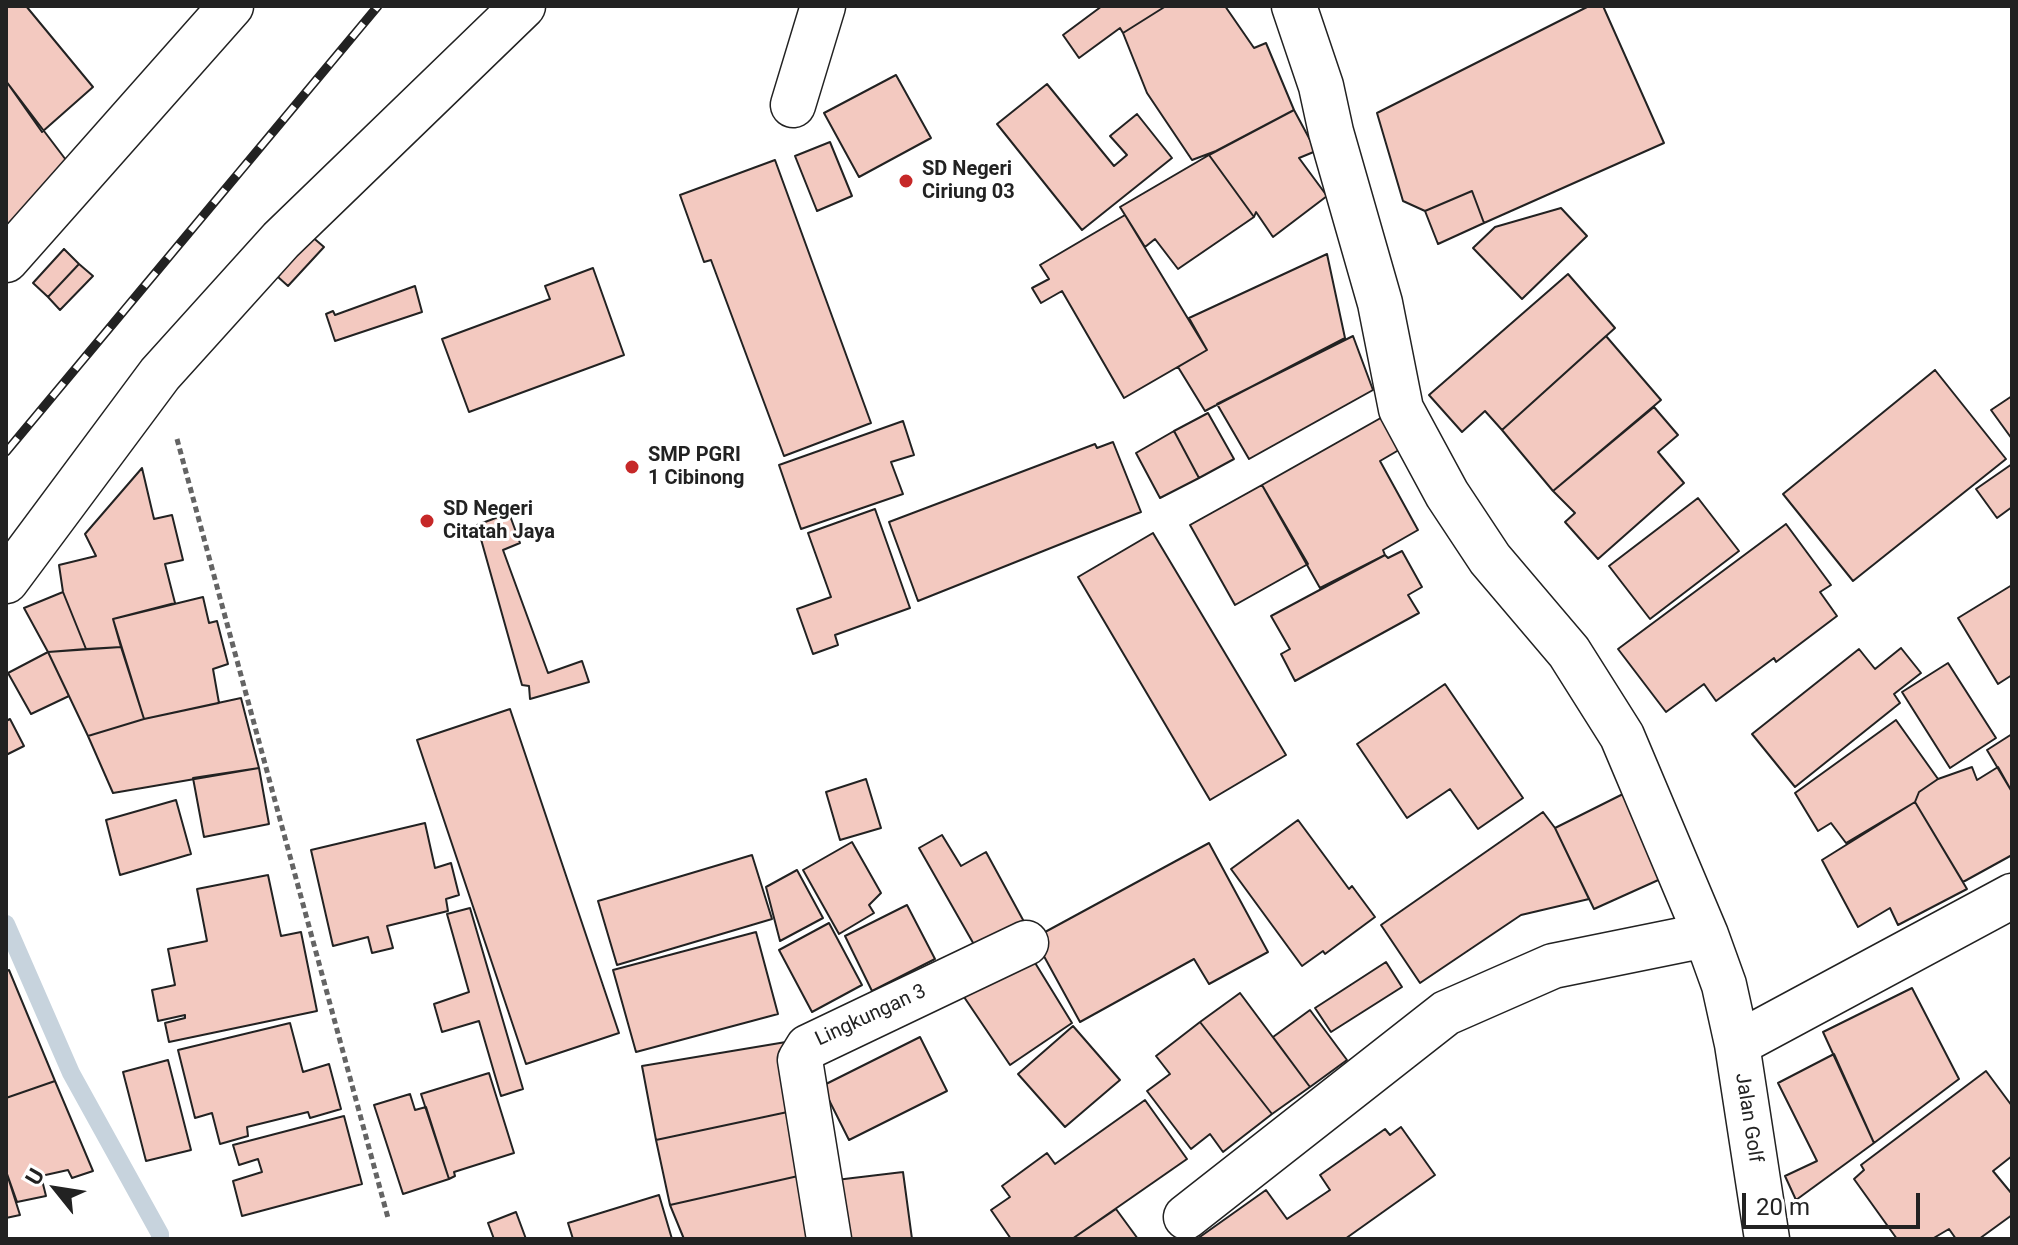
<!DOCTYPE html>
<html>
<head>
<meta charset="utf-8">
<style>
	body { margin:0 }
	#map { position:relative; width:2018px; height:1245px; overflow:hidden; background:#fff; font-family:Roboto,sans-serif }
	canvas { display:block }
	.frame { position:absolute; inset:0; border:8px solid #222; pointer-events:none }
	.north { position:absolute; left:16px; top:1149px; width:80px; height:80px; -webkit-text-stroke:6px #fff; paint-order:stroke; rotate:300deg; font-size:22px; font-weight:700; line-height:32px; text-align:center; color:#222 }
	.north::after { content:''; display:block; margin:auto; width:28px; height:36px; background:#222; clip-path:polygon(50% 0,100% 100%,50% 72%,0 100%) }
	.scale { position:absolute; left:1742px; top:1193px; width:178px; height:36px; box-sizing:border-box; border:4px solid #222; border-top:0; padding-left:10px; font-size:24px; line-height:28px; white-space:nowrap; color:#222; -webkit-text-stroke:6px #fff; paint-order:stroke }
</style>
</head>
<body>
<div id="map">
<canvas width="2018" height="1245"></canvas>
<div class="frame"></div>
<div class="north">U</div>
<div class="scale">20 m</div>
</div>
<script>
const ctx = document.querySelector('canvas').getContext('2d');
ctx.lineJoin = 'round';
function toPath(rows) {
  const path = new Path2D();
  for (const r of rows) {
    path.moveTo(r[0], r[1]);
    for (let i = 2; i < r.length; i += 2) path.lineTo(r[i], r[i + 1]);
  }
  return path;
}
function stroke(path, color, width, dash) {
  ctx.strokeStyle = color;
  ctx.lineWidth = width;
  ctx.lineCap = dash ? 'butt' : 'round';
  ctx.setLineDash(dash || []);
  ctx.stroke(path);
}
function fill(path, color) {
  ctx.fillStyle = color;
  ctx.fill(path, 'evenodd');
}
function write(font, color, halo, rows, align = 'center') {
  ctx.font = font + ' Roboto,sans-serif';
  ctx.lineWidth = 6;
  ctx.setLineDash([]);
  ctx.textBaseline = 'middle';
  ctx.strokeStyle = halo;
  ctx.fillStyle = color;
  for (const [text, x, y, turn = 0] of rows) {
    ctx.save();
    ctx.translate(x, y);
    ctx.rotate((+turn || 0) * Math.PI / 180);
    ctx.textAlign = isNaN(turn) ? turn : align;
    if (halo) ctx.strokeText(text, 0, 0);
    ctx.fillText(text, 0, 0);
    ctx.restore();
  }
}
stroke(toPath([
	[6,924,71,1073,160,1234,160,1239]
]), '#c7d3dd', 18);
const building = toPath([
	[6,6,26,6,93,87,42,132,6,81,6,6],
	[1102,6,1166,6,1123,33,1120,28,1079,58,1063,35,1102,6],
	[1166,6,1225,6,1254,48,1266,43,1294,110,1216,151,1192,160,1147,93,1123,33,1166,6],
	[1589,6,1603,6,1664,143,1484,223,1472,191,1425,211,1403,201,1377,113,1589,6],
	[896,75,931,138,859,177,824,113,896,75],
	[6,81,66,160,6,234,6,81],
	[1047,84,1114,166,1127,155,1110,136,1137,114,1172,158,1082,230,997,124,1047,84],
	[1294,110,1316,151,1299,158,1327,196,1273,237,1256,212,1254,217,1209,155,1294,110],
	[830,142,852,196,817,211,795,156,830,142],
	[1209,155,1254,217,1178,269,1155,239,1145,247,1120,207,1209,155],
	[775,160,871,423,784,456,711,260,704,262,680,195,775,160],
	[1472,191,1484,223,1438,244,1425,211,1472,191],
	[1561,208,1587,236,1522,299,1473,248,1495,227,1561,208],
	[1125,215,1207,350,1124,398,1062,291,1041,303,1032,288,1049,279,1040,265,1125,215],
	[303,229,324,247,288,286,268,268,303,229],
	[64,249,79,264,48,297,33,283,64,249],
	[1327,254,1345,338,1205,411,1178,367,1207,350,1189,318,1327,254],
	[79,264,93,276,60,310,48,297,79,264],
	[593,268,624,355,469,412,442,339,550,299,545,286,593,268],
	[1568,274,1615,328,1502,430,1485,411,1462,432,1429,395,1568,274],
	[415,286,422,312,335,341,326,314,333,311,335,315,415,286],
	[1353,336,1373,390,1249,459,1217,404,1353,336],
	[1606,336,1661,400,1553,491,1502,430,1606,336],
	[1935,370,2006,459,1853,581,1783,494,1935,370],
	[2012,396,2012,439,1991,410,2012,396],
	[1654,407,1678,435,1658,452,1684,483,1598,559,1565,522,1575,513,1553,491,1654,407],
	[1208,413,1234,459,1199,478,1174,431,1208,413],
	[1386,415,1404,447,1380,461,1418,530,1383,550,1385,555,1320,588,1262,485,1386,415],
	[903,421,914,455,891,462,903,494,801,529,779,465,903,421],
	[1174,431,1199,478,1160,498,1136,453,1174,431],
	[1113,442,1141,512,918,601,889,522,1095,444,1097,448,1113,442],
	[2012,464,2012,507,1997,518,1976,489,2012,464],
	[142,468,154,519,172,515,183,560,165,564,175,603,113,619,121,647,86,649,63,592,59,565,96,556,85,534,142,468],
	[1262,485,1308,564,1235,605,1190,525,1262,485],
	[1698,498,1739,551,1650,619,1609,566,1698,498],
	[875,509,910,608,835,635,838,645,813,654,797,609,831,597,808,533,875,509],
	[509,513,520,543,503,550,548,673,582,661,589,682,530,699,529,686,522,685,477,525,509,513],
	[1786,524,1831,585,1820,592,1837,616,1776,662,1774,658,1716,701,1704,684,1666,712,1618,649,1786,524],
	[1153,533,1286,755,1210,800,1078,577,1153,533],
	[1402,551,1422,587,1408,595,1419,613,1295,681,1281,654,1290,649,1271,616,1385,555,1388,558,1402,551],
	[2012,585,2012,675,1998,684,1958,618,2012,585],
	[63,592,86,649,48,652,24,608,63,592],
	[203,597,209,623,217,621,228,664,213,669,219,703,144,719,113,619,203,597],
	[121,647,144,719,88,736,48,652,121,647],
	[1901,648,1921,673,1894,694,1900,703,1795,787,1752,734,1859,649,1875,669,1901,648],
	[48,652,69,696,31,714,8,673,48,652],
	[1948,663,1996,738,1950,768,1902,692,1948,663],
	[1445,684,1523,798,1478,829,1450,789,1407,818,1357,744,1445,684],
	[241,698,259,768,113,793,88,736,144,719,241,698],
	[510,709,619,1033,526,1064,417,740,510,709],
	[10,719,24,746,6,755,6,721,10,719],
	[1896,720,1938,779,1919,792,1915,802,1846,843,1831,823,1818,831,1795,793,1896,720],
	[2012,734,2012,792,1987,750,2012,734],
	[1972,767,1977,780,1998,767,2012,792,2012,855,1963,882,1915,802,1919,792,1938,779,1972,767],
	[259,768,269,824,204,837,193,778,259,768],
	[866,779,881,828,840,840,826,792,866,779],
	[1627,792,1665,877,1594,909,1555,828,1627,792],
	[176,800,191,854,120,875,106,820,176,800],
	[1915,802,1967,889,1898,925,1890,908,1858,927,1822,860,1915,802],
	[1543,812,1555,828,1589,899,1521,915,1420,983,1381,925,1543,812],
	[1298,820,1349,889,1352,886,1375,917,1325,954,1323,951,1302,966,1231,869,1298,820],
	[425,823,435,868,451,863,459,895,446,899,448,911,387,926,393,948,372,953,368,937,333,946,311,850,425,823],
	[942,835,961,866,986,852,1028,929,980,955,919,848,942,835],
	[852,842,881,893,869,905,874,913,839,934,803,870,852,842],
	[1209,843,1268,952,1209,984,1194,959,1080,1022,1034,938,1209,843],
	[752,855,772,919,617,965,598,901,752,855],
	[797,870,823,918,780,941,766,887,797,870],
	[268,875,281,936,301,932,317,1011,169,1042,165,1023,185,1018,185,1015,158,1021,152,990,175,985,168,949,207,941,197,889,268,875],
	[907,905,935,959,872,991,845,936,907,905],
	[470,908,523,1089,501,1096,479,1021,442,1032,434,1004,469,992,447,914,470,908],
	[829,923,862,985,812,1012,779,950,829,923],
	[756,932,778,1014,636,1052,613,970,756,932],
	[1029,953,1072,1023,1010,1065,962,994,1029,953],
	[1386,962,1402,987,1331,1032,1315,1008,1386,962],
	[9,970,55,1081,6,1098,6,971,9,970],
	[1912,988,1959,1079,1874,1143,1823,1032,1912,988],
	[1240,993,1310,1087,1272,1114,1200,1022,1240,993],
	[1310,1010,1347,1060,1310,1087,1273,1037,1310,1010],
	[1200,1022,1272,1114,1223,1152,1210,1134,1191,1149,1147,1091,1170,1074,1156,1056,1200,1022],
	[290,1023,303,1072,329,1064,341,1109,310,1118,308,1112,247,1127,248,1136,220,1144,212,1113,195,1118,178,1050,290,1023],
	[1073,1026,1120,1080,1065,1127,1018,1074,1073,1026],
	[920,1037,947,1091,849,1140,822,1086,920,1037],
	[786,1042,797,1110,656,1140,642,1066,786,1042],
	[1834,1054,1874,1143,1796,1200,1785,1176,1817,1161,1778,1083,1834,1054],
	[168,1060,191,1150,146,1161,123,1072,168,1060],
	[1986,1071,2012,1106,2012,1156,1993,1171,2012,1194,2012,1215,1979,1239,1956,1239,1949,1229,1932,1239,1897,1239,1854,1179,1864,1170,1861,1165,1986,1071],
	[489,1073,514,1153,454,1172,455,1176,449,1179,421,1094,489,1073],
	[55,1081,93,1171,72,1178,68,1170,41,1176,46,1196,17,1202,6,1171,6,1098,55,1081],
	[410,1094,415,1110,426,1107,449,1179,403,1194,374,1105,410,1094],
	[1145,1100,1187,1159,1072,1239,1011,1239,991,1210,1010,1197,1002,1186,1047,1153,1055,1164,1145,1100],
	[797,1110,807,1174,670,1205,656,1140,797,1110],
	[344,1116,362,1184,242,1216,233,1181,262,1172,258,1159,239,1165,233,1145,344,1116],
	[1401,1127,1435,1175,1345,1239,1197,1239,1266,1190,1287,1219,1330,1190,1320,1175,1385,1129,1390,1135,1401,1127],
	[6,1171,20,1215,6,1218,6,1171],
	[903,1172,912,1239,843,1239,836,1180,903,1172],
	[807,1174,818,1239,684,1239,670,1205,807,1174],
	[659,1195,672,1239,573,1239,568,1223,659,1195],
	[1116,1209,1138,1239,1072,1239,1116,1209],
	[516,1212,526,1239,494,1239,488,1223,516,1212]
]);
fill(building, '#f3c9c0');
stroke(building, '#222', 2);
const minor = toPath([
	[1294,6,1321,86,1331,132,1380,303,1401,409,1447,494,1490,559,1569,652,1622,736,1706,935,1724,985,1737,1044,1767,1239],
	[793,105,823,6],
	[6,260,231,6],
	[6,581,160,374,281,240,523,6],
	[1737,1044,2012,896],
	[1186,1217,1446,1013,1553,966,1706,935],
	[829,1239,800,1060,808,1047,1026,943]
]);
stroke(minor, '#222', 47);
stroke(toPath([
	[177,439,388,1218]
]), '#646464', 5, [6, 4]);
stroke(minor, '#fff', 44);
const rail = toPath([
	[6,452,378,6]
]);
stroke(rail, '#222', 9);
stroke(rail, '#fff', 6, [18]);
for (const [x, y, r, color] of [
	[906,181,8,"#c62828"],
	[632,467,8,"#c62828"],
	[427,521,8,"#c62828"]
]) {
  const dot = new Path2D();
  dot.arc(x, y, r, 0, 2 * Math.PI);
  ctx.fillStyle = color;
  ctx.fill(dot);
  stroke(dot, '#fff', 3);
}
write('bold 20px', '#222', '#fff', [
	["SD Negeri",922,170],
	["Ciriung 03",922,193],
	["SMP PGRI",648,456],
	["1 Cibinong",648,479],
	["SD Negeri",443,510],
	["Citatah Jaya",443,533]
], 'left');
write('20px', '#222', '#fff', [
	["Lingkungan 3",871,1016,-25],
	["Jalan Golf",1748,1118,81]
]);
</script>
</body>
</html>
